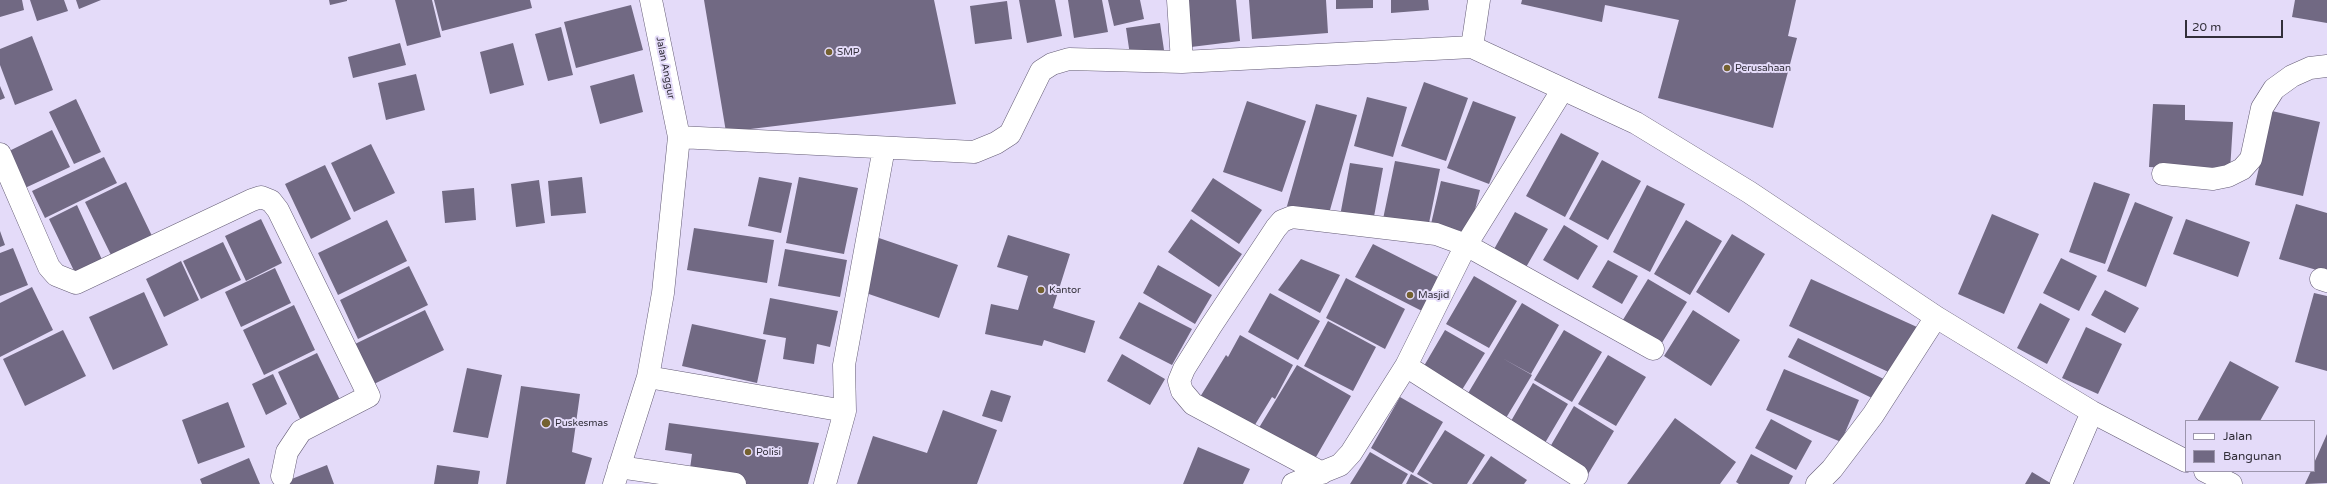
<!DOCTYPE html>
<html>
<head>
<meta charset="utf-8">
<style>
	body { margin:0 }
	#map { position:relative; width:2327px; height:484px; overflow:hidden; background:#e4dbf9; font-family:"Varela Round",sans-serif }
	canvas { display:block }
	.legend { position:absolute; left:2185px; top:420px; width:130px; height:52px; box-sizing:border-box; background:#e4dbf9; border:1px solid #9d96ad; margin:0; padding:5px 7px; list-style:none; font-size:12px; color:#322f3a }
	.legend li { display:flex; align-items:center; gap:8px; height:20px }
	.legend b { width:20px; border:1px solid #9d96ad }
	.scale { position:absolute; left:2185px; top:20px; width:98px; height:18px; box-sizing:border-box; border:2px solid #322f3a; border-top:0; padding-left:5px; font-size:12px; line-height:14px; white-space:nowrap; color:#322f3a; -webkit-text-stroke:3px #e4dbf9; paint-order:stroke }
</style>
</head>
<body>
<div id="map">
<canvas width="2327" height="484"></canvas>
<ul class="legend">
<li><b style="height:5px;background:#fff"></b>Jalan</li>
<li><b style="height:11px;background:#716983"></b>Bangunan</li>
</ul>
<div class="scale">20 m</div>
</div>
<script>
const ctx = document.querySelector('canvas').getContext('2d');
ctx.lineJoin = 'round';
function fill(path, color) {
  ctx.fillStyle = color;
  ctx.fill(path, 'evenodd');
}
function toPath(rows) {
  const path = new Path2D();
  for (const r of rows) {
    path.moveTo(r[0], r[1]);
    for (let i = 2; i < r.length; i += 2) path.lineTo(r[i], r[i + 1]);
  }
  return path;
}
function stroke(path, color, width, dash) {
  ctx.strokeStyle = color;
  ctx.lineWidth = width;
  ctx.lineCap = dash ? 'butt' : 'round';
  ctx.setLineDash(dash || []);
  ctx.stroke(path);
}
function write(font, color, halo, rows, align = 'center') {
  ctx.font = font + ' "Varela Round",sans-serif';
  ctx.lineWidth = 4;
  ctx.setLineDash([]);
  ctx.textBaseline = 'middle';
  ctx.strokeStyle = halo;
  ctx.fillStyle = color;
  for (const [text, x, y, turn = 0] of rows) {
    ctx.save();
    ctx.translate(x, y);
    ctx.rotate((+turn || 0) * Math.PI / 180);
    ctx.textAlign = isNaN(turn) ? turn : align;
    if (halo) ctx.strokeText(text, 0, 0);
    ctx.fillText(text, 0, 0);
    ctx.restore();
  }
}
fill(toPath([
	[0,0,22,0,24,10,0,17],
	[30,0,64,0,68,11,37,21],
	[76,0,101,0,79,9],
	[329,0,347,0,347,1,330,5],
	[395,0,432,0,441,37,407,46],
	[434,0,530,0,532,8,442,31],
	[704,0,934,0,956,104,726,132],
	[1019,0,1055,0,1062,36,1027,43],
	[1068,0,1102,0,1108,32,1074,38],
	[1108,0,1140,0,1144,19,1114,26],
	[1186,0,1236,0,1240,41,1191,47],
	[1249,0,1326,0,1328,33,1252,39],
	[1336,0,1373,0,1373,8,1336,9],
	[1391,0,1428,0,1429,10,1391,13],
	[1522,0,1796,0,1788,36,1797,38,1773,128,1658,98,1679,20,1605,5,1602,22,1521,4],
	[2295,0,2327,0,2327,23,2292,17],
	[1007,1,1012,39,975,44,970,6],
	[631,5,643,50,576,68,564,22],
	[1160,23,1164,50,1130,55,1126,28],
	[561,27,573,75,548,81,535,34],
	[32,36,53,90,15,105,0,65,0,49],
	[400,43,406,65,353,78,348,57],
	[513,43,524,85,490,94,480,52],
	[416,74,425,110,386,120,378,83],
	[634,74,643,112,600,124,590,86],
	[1424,82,1468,98,1446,161,1401,146],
	[0,86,5,98,0,100],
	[1367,97,1407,107,1393,157,1354,146],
	[76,99,101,152,74,164,49,112],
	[1247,101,1306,121,1282,192,1223,172],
	[1473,101,1516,117,1489,184,1447,168],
	[1316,104,1357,115,1328,217,1287,206],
	[2153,104,2185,105,2185,120,2233,122,2230,171,2149,167],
	[2272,111,2320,122,2303,196,2255,185],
	[52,130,70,167,25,188,7,152],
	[1561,133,1599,153,1565,217,1526,196],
	[371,144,395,193,354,212,331,163],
	[104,157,117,183,45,218,32,191],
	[1602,160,1641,181,1608,240,1569,219],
	[1395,161,1440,169,1428,228,1383,219],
	[1350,163,1383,168,1373,222,1340,216],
	[325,165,351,219,311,239,285,184],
	[582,177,586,213,551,216,548,181],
	[759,177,792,183,781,233,748,226],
	[799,177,858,188,844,254,786,243],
	[1213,178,1262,210,1239,244,1191,211],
	[539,180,545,223,516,227,511,184],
	[1441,181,1480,190,1469,233,1431,224],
	[126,182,153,238,112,257,85,202],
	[2094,182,2130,194,2105,264,2069,252],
	[1647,185,1685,204,1650,272,1613,252],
	[474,188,476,220,445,223,442,191],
	[2135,202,2173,217,2146,287,2107,271],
	[2296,204,2327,213,2327,273,2279,259],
	[77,205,104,264,77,277,49,219],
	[1515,212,1548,229,1525,269,1493,251],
	[1992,214,2039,234,2004,314,1958,294],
	[261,219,282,263,246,281,225,236],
	[1191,219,1242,254,1219,287,1168,252],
	[2186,219,2250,242,2238,277,2173,254],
	[387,220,407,261,338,295,318,253],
	[1686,220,1722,241,1690,295,1654,274],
	[1564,225,1598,246,1578,280,1543,260],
	[694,228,774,240,767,283,687,270],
	[0,231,5,245,0,247],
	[1732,234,1765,254,1729,313,1696,292],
	[1008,235,1070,254,1053,308,1095,321,1085,353,1044,340,1042,346,985,334,991,304,1018,310,1028,276,997,267],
	[879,238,958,265,939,318,860,291],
	[223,242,241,280,201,299,183,261],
	[1373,244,1440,278,1422,311,1355,277],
	[13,248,28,285,0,296,0,253],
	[785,249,847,260,840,297,778,286],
	[2061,258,2097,276,2079,311,2043,293],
	[1301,259,1340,275,1320,313,1278,290],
	[1608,260,1638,276,1622,304,1592,287],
	[181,261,199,300,164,317,146,279],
	[1158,265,1212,295,1195,324,1143,293],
	[409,266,428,305,358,339,340,300],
	[275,268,291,303,241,327,225,292],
	[1474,276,1517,301,1489,348,1446,324],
	[1346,278,1405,309,1385,349,1326,318],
	[1648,279,1687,302,1660,346,1621,323],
	[1811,279,1917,327,1895,375,1789,326],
	[32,287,53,330,0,357,0,303],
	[2105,290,2139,308,2125,333,2091,315],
	[144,292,168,345,113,370,89,317],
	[1270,293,1320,321,1298,360,1248,332],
	[2314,293,2327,296,2327,371,2295,362],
	[770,298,838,311,830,347,817,344,814,364,783,359,786,338,763,334],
	[1139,302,1192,329,1172,365,1119,338],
	[1522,303,1559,325,1531,374,1502,358,1532,375,1503,423,1464,400],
	[2040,303,2070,319,2047,364,2017,348],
	[294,305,315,350,264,375,243,330],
	[425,310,444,350,374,384,355,344],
	[1693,310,1740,340,1711,386,1664,356],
	[1328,321,1376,347,1353,391,1304,366],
	[692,324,766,340,757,383,682,366],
	[2086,327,2122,344,2098,394,2062,378],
	[63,330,86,376,25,406,3,359],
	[1445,330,1485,353,1460,393,1421,371],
	[1564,330,1602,352,1572,402,1534,380],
	[1240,335,1293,365,1275,399,1272,397,1253,428,1200,397,1226,355,1228,357],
	[1798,338,1886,380,1876,400,1788,357],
	[317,353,343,406,303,425,278,372],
	[1122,354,1165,379,1150,405,1107,381],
	[1608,355,1646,377,1616,426,1578,404],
	[2230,361,2279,387,2260,421,2197,421],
	[1297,365,1351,396,1312,464,1257,431],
	[467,368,502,375,488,438,453,432],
	[1784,369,1859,400,1841,442,1766,410],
	[273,374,287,404,266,415,252,384],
	[1533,383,1568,404,1542,448,1507,428],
	[521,386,580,394,572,452,592,458,585,484,506,484],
	[991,390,1011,396,1002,422,982,416],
	[1400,397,1443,422,1413,473,1371,448],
	[228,402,245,447,198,464,182,420],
	[1574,406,1614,431,1587,476,1547,452],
	[943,410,997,430,977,484,857,484,873,436,927,453],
	[1675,418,1736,462,1720,484,1627,484],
	[1771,419,1812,441,1796,470,1755,448],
	[669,423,819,443,808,484,739,484,689,476,692,454,665,450],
	[1445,430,1485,455,1467,484,1433,484,1417,474],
	[2327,434,2327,483,2305,484,2311,471,2314,471,2314,463],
	[1198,447,1250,469,1243,484,1183,484],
	[1370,452,1408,474,1402,484,1350,484],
	[1751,454,1793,476,1789,484,1739,484,1736,482],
	[1491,456,1527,480,1524,484,1472,484],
	[249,458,260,484,202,484,200,479],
	[327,465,334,484,279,484],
	[437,465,480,471,478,484,434,484],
	[2032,472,2052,484,2025,484],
	[1411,474,1429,484,1406,484]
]), '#716983');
const minor = toPath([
	[1178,0,1182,62],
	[1472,47,1479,0],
	[679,137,974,152,996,143,1010,134,1041,71,1052,64,1069,59,1182,62,1472,47,1636,123,1749,192,1936,317,2092,412,2186,461],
	[0,154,49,267,56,275,76,283,252,200,261,197,271,201,278,210,369,396,301,431,287,452,282,476],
	[2163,174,2213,179,2228,176,2242,169,2251,159,2262,108,2274,89,2292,76,2310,68,2327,66],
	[2321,279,2327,281],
	[1406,366,1577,475],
	[648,377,845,411],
	[619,467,735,484],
	[2205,471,2231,484],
	[1322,473,1193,404,1182,391,1179,381,1184,369,1211,326,1276,228,1282,221,1292,217,1436,234,1466,245,1653,349],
	[614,484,648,377,663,293,679,137,651,0],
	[825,484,845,411,844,365,884,148],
	[1293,484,1340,465,1351,453,1406,366,1466,245,1563,89],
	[1817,484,1832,469,1873,415,1936,317],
	[2061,484,2092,412]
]);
stroke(minor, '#645c75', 23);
stroke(minor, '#fff', 22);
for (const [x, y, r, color] of [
	[829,52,4,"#74612f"],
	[1727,68,4,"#74612f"],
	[1041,290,4,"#74612f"],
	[1410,295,4,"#74612f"],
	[546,423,5,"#74612f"],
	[748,452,4,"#74612f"]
]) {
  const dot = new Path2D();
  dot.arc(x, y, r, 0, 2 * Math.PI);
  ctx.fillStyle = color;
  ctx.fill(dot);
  stroke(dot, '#e4dbf9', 1.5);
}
write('10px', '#322f3a', '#e4dbf9', [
	["SMP",837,52],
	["Perusahaan",1735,68],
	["Kantor",1049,290],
	["Masjid",1418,295],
	["Puskesmas",555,423],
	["Polisi",756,452]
], 'left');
write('10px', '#322f3a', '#e4dbf9', [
	["Jalan Anggur",665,68,79]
]);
</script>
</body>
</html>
